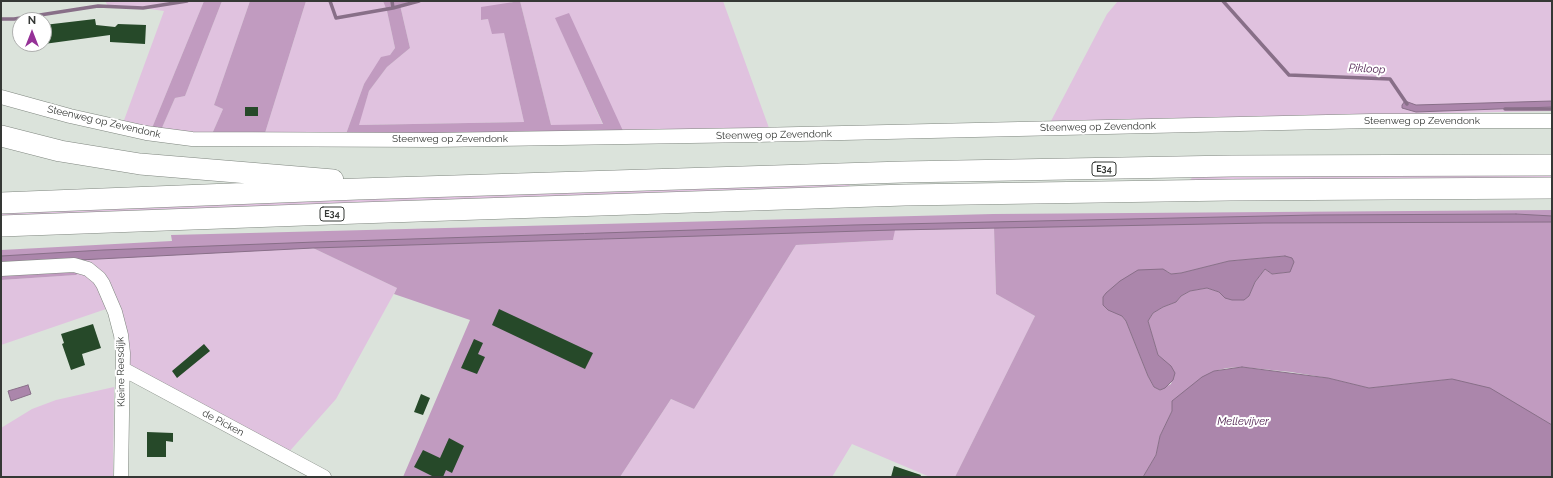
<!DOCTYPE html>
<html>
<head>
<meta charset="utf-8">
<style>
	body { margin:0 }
	#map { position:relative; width:1553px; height:478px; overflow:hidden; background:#dbe3db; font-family:Raleway,sans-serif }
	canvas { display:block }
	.frame { position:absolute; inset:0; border:2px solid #353835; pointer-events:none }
	.north { position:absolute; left:12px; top:12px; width:40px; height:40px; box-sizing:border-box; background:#fff; border:1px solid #aeafae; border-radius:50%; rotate:0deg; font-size:11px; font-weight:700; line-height:16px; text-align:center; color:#353835 }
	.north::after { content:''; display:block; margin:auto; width:14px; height:18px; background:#953197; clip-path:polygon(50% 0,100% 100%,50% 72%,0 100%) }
</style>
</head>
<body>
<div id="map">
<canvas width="1553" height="478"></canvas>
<div class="frame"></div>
<div class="north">N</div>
</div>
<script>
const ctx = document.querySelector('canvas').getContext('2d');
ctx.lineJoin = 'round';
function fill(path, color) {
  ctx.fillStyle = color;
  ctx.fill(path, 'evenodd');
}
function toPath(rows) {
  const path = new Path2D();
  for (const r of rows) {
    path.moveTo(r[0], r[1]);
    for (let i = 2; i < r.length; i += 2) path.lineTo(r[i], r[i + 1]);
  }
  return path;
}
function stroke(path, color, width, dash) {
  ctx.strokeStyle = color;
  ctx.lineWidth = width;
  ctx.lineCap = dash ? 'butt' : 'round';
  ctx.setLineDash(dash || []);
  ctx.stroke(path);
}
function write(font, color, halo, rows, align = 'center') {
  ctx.font = font + ' Raleway,sans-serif';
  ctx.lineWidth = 4;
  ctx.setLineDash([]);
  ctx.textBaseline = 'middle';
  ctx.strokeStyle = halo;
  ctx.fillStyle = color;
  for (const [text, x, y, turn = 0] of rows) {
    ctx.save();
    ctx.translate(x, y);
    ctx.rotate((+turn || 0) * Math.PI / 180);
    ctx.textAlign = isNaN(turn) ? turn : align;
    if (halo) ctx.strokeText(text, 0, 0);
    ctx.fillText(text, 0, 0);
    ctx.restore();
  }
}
fill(toPath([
	[105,1,204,1,152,128,123,123,164,11,143,8,108,6],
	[222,1,250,1,214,105,223,109,212,134,161,130,175,98,185,96],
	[306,1,383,1,387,11,395,48,390,55,364,84,346,134,265,133],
	[414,1,511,1,511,3,481,20,488,19,504,32,524,122,358,125,369,91,387,67,410,48,400,5],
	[520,1,723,1,769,128,624,133,556,19,603,125,551,125],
	[1118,1,1552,1,1552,111,1051,121,1107,14],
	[1552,173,1552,180,1190,180,1195,174],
	[849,182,850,188,1,218,1,212],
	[994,228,996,294,1035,316,955,477,930,477,852,444,832,477,620,477,671,399,694,409,796,245,893,240,894,230],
	[313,248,397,288,336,399,288,453,131,366,91,263,80,259],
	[80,272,93,278,109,308,1,345,1,280,76,275],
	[114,387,113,477,1,477,1,428,32,409,56,400]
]), '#e0c2df');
fill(toPath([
	[204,1,222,1,185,96,175,98,161,130,152,128],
	[250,1,306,1,265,133,212,134,223,109,214,105],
	[383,1,414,1,400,5,410,48,387,67,369,91,359,125,524,122,504,33,492,34,488,19,481,20,481,7,520,1,551,125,603,124,555,18,569,13,624,133,346,134,364,84,381,57,390,55,395,48,387,11],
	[1552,210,1552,425,1534,415,1452,379,1369,388,1328,378,1291,372,1242,367,1227,368,1214,371,1172,411,1160,436,1156,455,1143,477,955,477,1035,316,996,294,994,228,895,230,893,240,796,245,694,409,671,399,620,477,403,477,470,320,394,294,397,288,313,248,1,264,1,250,172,241,171,235,993,214],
	[1285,256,1290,272,1272,274,1265,269,1255,282,1249,296,1225,298,1219,292,1207,288,1190,291,1181,296,1176,302,1163,307,1153,313,1148,321,1158,355,1174,373,1171,384,1160,390,1154,387,1148,376,1126,321,1122,316,1167,271,1171,274,1181,273,1229,261],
	[68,268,80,272,76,275,1,280,1,273]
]), '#c19bc0');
const water = toPath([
	[1405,101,1416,105,1552,101,1552,107,1416,112,1402,108,1402,105,1405,101],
	[1516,214,1552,216,1552,222,1263,223,894,230,313,248,1,264,1,256,103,250,316,242,853,225,1314,215,1516,214],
	[1285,256,1292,258,1294,262,1290,272,1272,274,1265,269,1255,282,1249,296,1244,300,1232,300,1225,298,1219,292,1207,288,1190,291,1181,296,1176,302,1163,307,1153,313,1148,321,1158,355,1171,366,1175,373,1173,380,1165,388,1160,390,1154,387,1148,376,1126,321,1122,316,1108,310,1103,305,1103,297,1106,293,1120,281,1138,270,1163,269,1171,274,1181,273,1229,261,1285,256],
	[1242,367,1328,378,1369,388,1452,379,1490,388,1552,425,1552,477,1143,477,1156,455,1160,436,1172,411,1172,401,1202,377,1214,371,1242,367],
	[28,385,31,394,11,401,8,391,28,385]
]);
fill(water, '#ab86ab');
stroke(water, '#886f88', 1);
stroke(toPath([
	[330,1,336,18,393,8,419,1],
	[392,1,393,8],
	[1223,1,1289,75,1390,79,1407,104],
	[1,19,14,19,98,6,143,8,187,1],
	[1505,109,1552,109]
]), '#886f88', 3.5);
fill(toPath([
	[95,19,96,25,115,27,118,24,146,25,145,44,110,42,110,35,44,44,44,25],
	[245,107,258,107,258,116,245,116],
	[499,309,593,353,585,369,492,325],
	[93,324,101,348,82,354,85,365,71,370,62,344,64,343,61,334],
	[474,339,483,343,478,354,485,357,477,374,461,368],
	[204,344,210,351,177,378,172,371],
	[421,394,430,398,423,415,414,412],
	[147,432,173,433,173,442,166,441,166,457,147,457],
	[449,438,464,446,452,473,446,470,443,477,434,477,414,467,423,450,440,458],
	[894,466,921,475,920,477,891,477]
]), '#264929');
const minor = toPath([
	[1,97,70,116,146,133,192,139,433,140,755,135,1371,121,1552,121],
	[1,269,74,265,88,269,99,278,103,284,115,312,121,335,123,353,121,477],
	[123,369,324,477]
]);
const highway = toPath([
	[1,136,60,151,140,164,333,180],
	[1,203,358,189,903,172,1232,166,1552,165],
	[1,226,358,213,905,195,1230,190,1552,188]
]);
stroke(minor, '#7f867f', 15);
stroke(highway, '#7f867f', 22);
stroke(minor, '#fff', 14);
stroke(highway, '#fff', 21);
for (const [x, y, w] of [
	[1104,169,24],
	[332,214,24]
]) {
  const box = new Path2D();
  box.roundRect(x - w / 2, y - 7, w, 14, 3);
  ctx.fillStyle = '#fff';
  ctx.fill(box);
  stroke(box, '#353835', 1);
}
write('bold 9px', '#353835', null, [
	["E34",1104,169],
	["E34",332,214]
]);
write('10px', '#353835', '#fff', [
	["Steenweg op Zevendonk",1422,121],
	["Steenweg op Zevendonk",104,122,13],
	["Steenweg op Zevendonk",1098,127,-1],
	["Steenweg op Zevendonk",774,135,-1],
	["Steenweg op Zevendonk",450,139],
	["Kleine Reesdijk",121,372,-91],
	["de Picken",223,423,28]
]);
write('italic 11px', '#4c1d4d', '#fff', [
	["Pikloop",1367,69,3],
	["Mellevijver",1243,422]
]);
</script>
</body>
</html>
